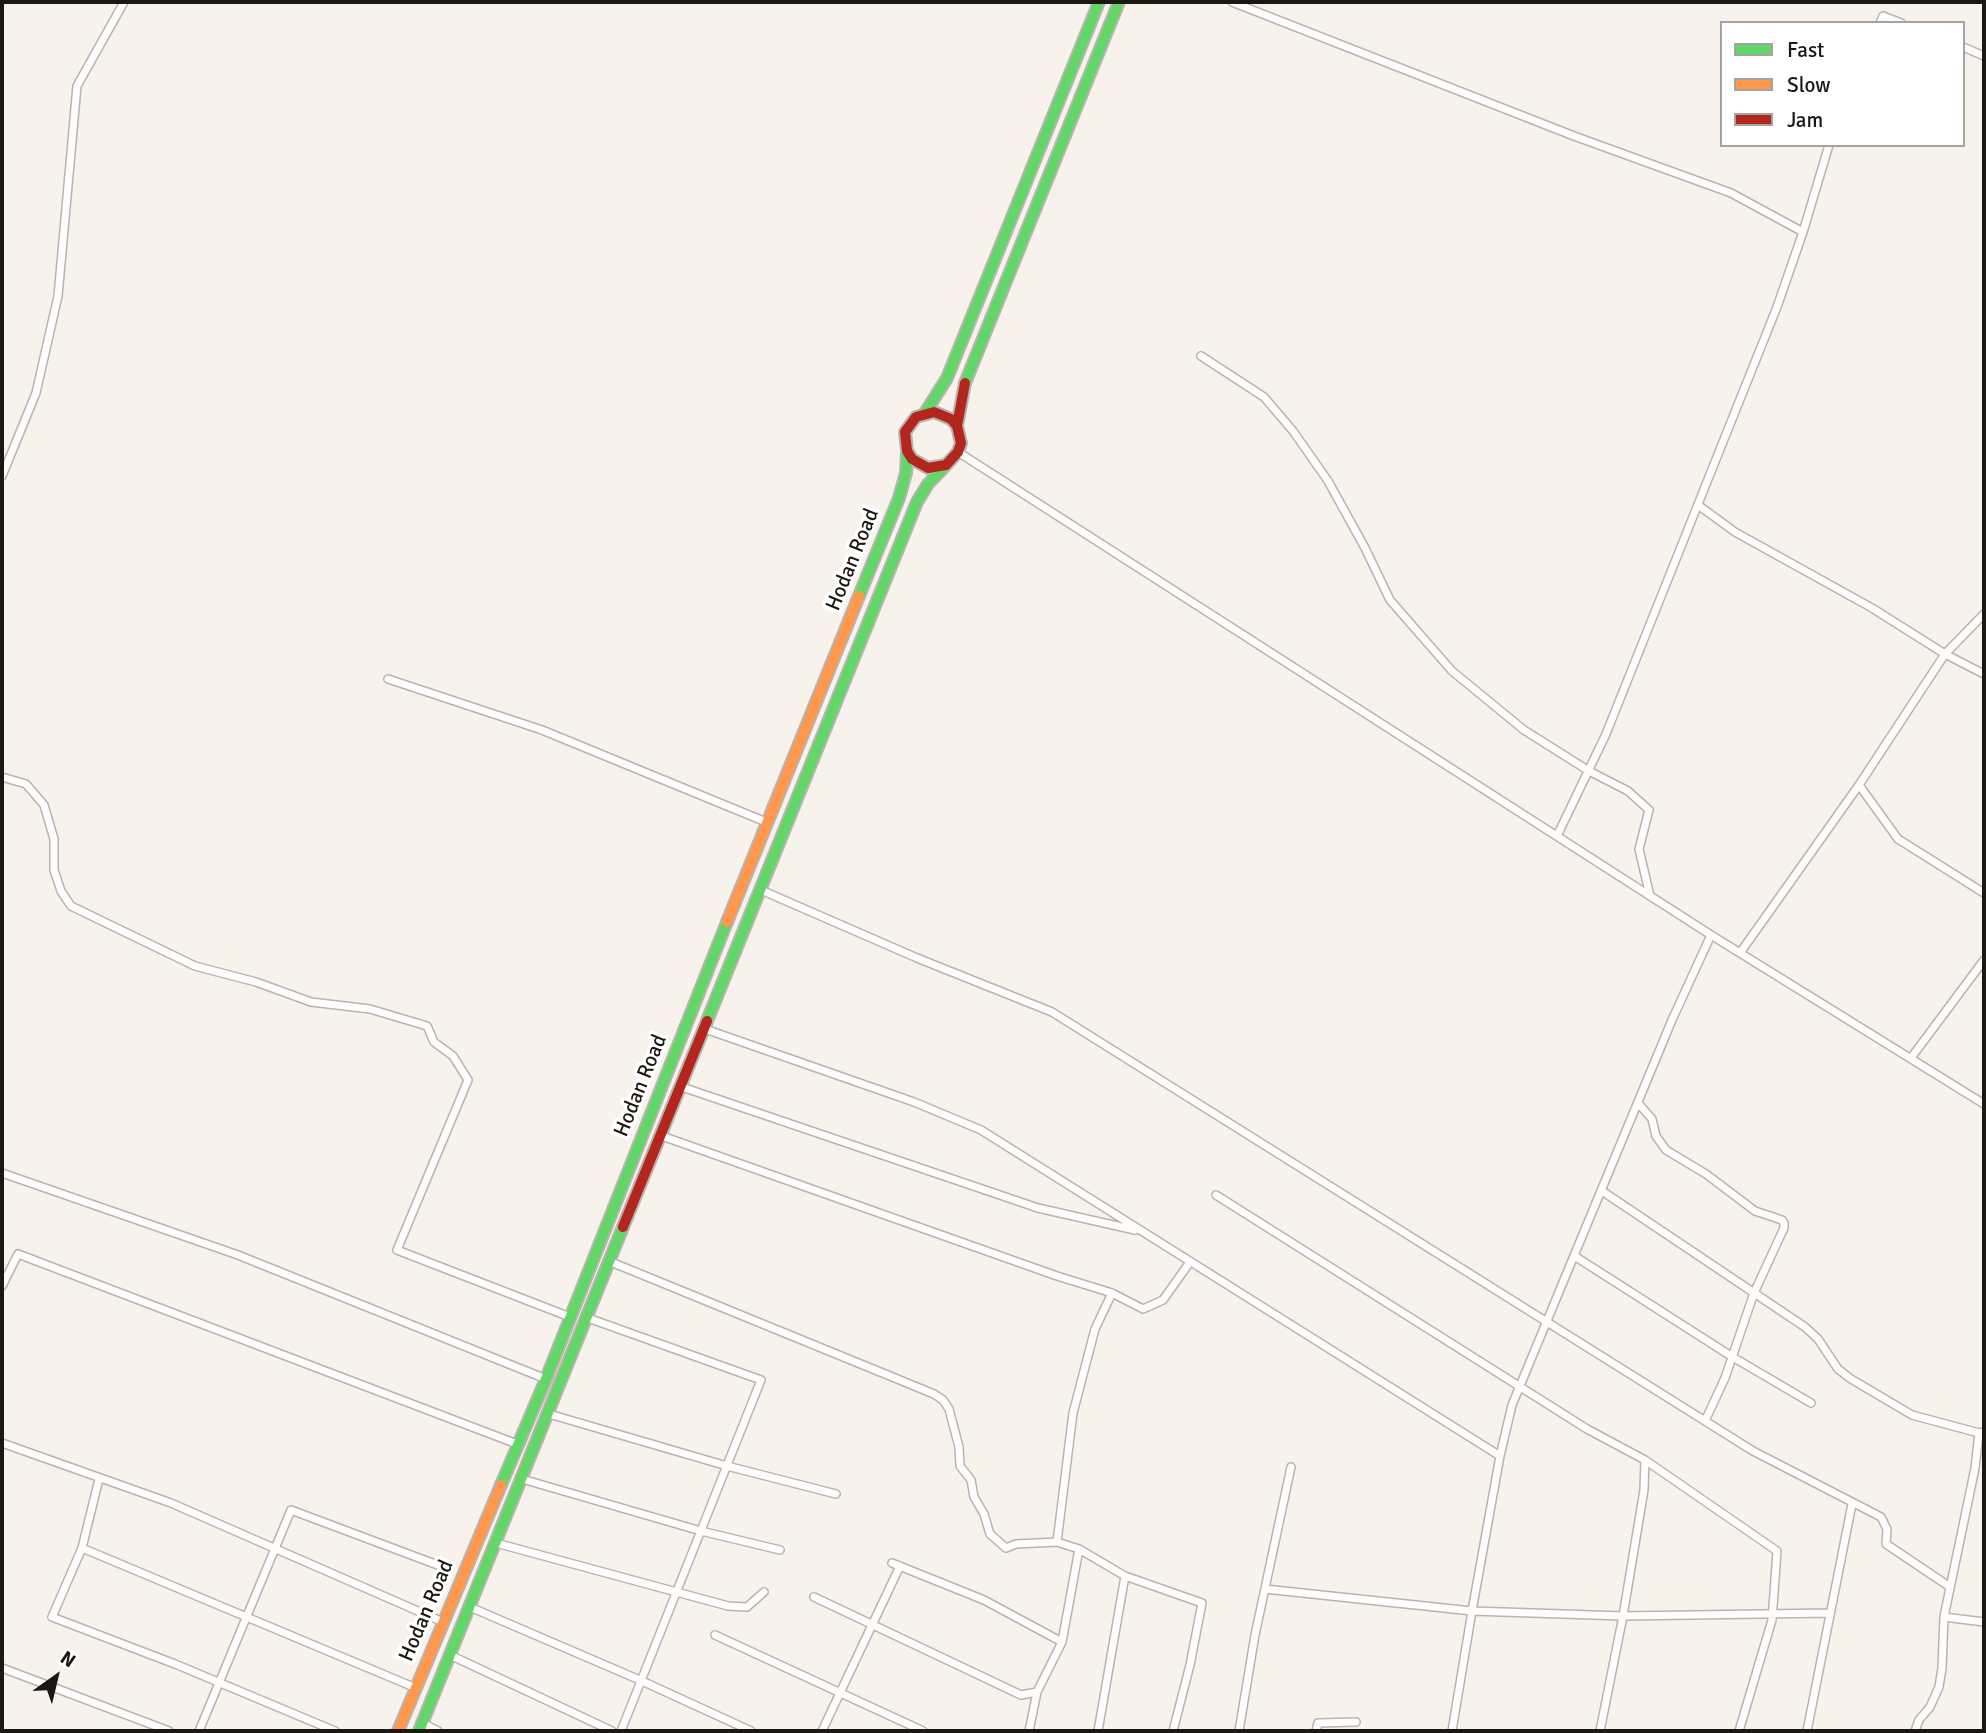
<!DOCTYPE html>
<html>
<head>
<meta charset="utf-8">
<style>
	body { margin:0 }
	#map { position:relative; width:1986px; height:1733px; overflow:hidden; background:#f7f2ec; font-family:Signika,sans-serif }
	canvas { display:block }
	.frame { position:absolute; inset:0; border:4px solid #1b1814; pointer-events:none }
	.legend { position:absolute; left:1720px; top:21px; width:245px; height:126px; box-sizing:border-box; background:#fff; border:2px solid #a4a3a1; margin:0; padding:9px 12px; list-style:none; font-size:21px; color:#1b1814 }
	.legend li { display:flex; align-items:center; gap:14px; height:35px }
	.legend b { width:35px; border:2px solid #a4a3a1 }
	.north { position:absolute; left:21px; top:1642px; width:70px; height:70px; -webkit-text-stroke:5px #fff; paint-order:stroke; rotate:34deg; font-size:19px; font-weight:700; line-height:28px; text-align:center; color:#1b1814 }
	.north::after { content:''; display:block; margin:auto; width:24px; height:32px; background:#1b1814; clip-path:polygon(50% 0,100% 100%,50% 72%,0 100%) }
</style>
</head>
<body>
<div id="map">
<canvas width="1986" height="1733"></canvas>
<div class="frame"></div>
<ul class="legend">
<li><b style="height:9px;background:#63d668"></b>Fast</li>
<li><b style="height:9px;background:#ff974d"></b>Slow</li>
<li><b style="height:9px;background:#b3261e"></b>Jam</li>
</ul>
<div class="north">N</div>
</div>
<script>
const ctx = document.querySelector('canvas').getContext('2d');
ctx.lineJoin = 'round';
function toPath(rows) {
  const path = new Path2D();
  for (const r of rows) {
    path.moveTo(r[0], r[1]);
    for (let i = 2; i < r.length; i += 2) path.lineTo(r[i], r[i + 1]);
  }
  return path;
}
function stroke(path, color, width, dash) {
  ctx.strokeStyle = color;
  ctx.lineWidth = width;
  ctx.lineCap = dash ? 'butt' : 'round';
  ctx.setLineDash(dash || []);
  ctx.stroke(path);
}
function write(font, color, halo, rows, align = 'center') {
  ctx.font = font + ' Signika,sans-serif';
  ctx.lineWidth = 7;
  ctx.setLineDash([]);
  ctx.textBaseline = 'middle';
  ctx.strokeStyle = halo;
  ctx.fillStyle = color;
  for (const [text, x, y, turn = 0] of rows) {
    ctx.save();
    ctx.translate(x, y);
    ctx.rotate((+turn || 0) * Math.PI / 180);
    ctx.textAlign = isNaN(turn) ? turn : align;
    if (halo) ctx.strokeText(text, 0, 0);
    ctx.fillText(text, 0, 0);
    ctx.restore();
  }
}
const street = toPath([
	[1232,2,1574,136,1731,193,1803,232,1777,307,1606,734,1557,836],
	[1880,23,1883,16,1901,23],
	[1963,47,1984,56],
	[1803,232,1829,145],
	[1201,356,1264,397,1293,431,1328,481,1365,548,1390,600,1452,671,1524,730,1589,771,1628,791,1649,810,1639,849,1650,896],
	[958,452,1711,935,1984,1104],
	[2,476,36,393,58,296,77,86,124,2],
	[1698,505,1735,532,1872,608,1945,654,1984,674],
	[388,679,542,730,766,822],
	[2,777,26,784,44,805,54,839,54,870,61,891,71,906,195,966,256,982,311,1002,370,1009,427,1026,434,1042,453,1056,468,1080,397,1250,570,1317],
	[1859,785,1898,839,1984,893],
	[761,890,917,958,1052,1012,1753,1451,1881,1517,1887,1529,1886,1544,1950,1587],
	[1711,935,1672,1020,1512,1405,1500,1456,1472,1611,1623,1616,1830,1613],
	[1740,953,1859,785,1945,654,1984,614],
	[705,1029,914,1102,981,1130,1500,1456],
	[1911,1058,1984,960],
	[682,1087,1038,1208,1135,1230],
	[1638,1103,1652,1119,1656,1136,1666,1150,1706,1174,1755,1211,1782,1220,1784,1223,1784,1228,1754,1293,1725,1378,1705,1421],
	[662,1136,1057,1276,1112,1293,1143,1309,1163,1300,1190,1262],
	[2,1173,238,1255,546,1379],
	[1602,1191,1805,1327,1818,1339,1838,1369,1851,1379,1912,1415,1979,1433,1984,1432],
	[1216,1195,1587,1429,1645,1460,1644,1490,1623,1616,1600,1731],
	[1576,1257,1731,1356,1811,1403],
	[611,1262,934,1394,943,1400,949,1409,959,1447,960,1466,971,1480,974,1497,984,1514,990,1534,1006,1548,1016,1544,1057,1542,1079,1549,1125,1576,1202,1603,1190,1665,1173,1731],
	[2,1286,18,1254,517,1444],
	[588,1318,761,1380,621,1731],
	[549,1414,727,1466,836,1494],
	[2,1443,171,1503,443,1622],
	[1645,1460,1777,1551,1772,1620,1739,1731],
	[99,1479,82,1548,416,1688],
	[522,1479,701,1531,780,1550],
	[1057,1542,1073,1413,1095,1329,1112,1293],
	[496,1543,728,1606,747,1607,764,1592],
	[82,1548,52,1617,175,1664,335,1731],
	[892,1563,984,1600,1062,1642],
	[1265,1589,1472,1611,1452,1731],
	[814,1597,1021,1695,1037,1692],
	[470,1607,642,1681,751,1731],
	[1944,1617,1984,1622],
	[715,1635,923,1731],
	[450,1655,612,1731],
	[2,1668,169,1731],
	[422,1723,438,1731],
	[199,1731,291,1510,443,1567],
	[822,1731,900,1566],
	[1029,1731,1037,1692,1062,1642,1079,1549],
	[1098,1731,1125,1576],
	[1239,1731,1255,1635,1291,1467],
	[1316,1731,1318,1723,1356,1722],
	[1807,1731,1852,1504],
	[1915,1731,1919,1720,1930,1707,1939,1687,1942,1668,1944,1617,1975,1468,1979,1433]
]);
const fast = toPath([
	[965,383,1119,2],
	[925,413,947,378,1099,2],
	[859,596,899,498,906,473,907,451],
	[707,1021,917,502,928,484,946,465],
	[501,1485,546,1379,727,922],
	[419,1731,623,1227]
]);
const slow = toPath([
	[727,922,859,596],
	[398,1731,501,1485]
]);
const jam = toPath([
	[957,426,951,419,934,412,916,417,905,432,907,451,912,459,928,468,946,465,958,452,961,443,957,426,965,383],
	[623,1227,707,1021]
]);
stroke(street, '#b8b4b0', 10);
stroke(fast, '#b8b4b0', 14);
stroke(slow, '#b8b4b0', 14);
stroke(jam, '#b8b4b0', 14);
stroke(street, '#fefdfc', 7);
stroke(fast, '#63d668', 10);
stroke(slow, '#ff974d', 10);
stroke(jam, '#b3261e', 10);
write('21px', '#1b1814', '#fff', [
	["Hodan Road",853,560,-68],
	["Hodan Road",641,1086,-68],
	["Hodan Road",427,1611,-67]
]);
</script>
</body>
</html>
